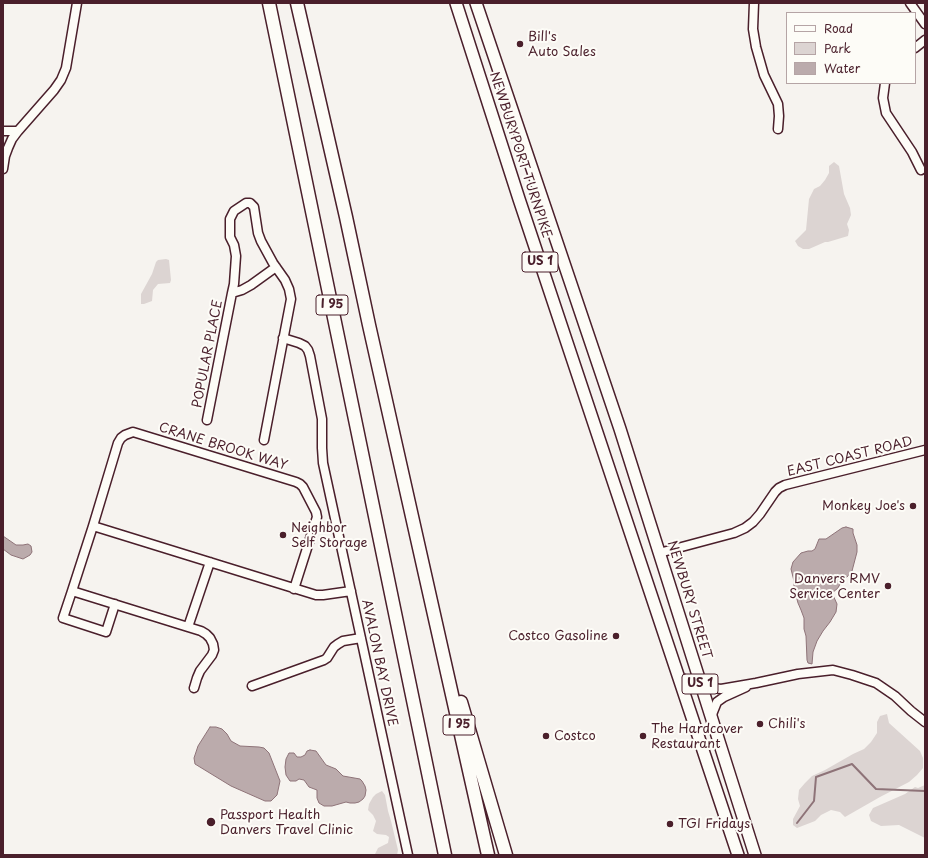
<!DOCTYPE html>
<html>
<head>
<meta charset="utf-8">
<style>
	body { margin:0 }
	#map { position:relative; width:928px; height:858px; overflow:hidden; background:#f6f3ef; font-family:"Playpen Sans",sans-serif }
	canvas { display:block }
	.frame { position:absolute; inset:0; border:4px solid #4a1f2b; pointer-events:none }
	.legend { position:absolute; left:786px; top:12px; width:130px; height:72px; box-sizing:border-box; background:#fdfcf7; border:1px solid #b5a4a5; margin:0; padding:5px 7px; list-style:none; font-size:12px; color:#4a1f2b }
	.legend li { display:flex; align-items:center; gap:8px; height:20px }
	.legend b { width:20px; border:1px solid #b5a4a5 }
</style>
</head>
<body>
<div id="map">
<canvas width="928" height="858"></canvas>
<div class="frame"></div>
<ul class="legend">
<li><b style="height:5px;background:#fdfcf7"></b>Road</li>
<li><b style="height:11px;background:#dcd4d2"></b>Park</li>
<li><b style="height:11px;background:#bbabac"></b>Water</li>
</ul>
</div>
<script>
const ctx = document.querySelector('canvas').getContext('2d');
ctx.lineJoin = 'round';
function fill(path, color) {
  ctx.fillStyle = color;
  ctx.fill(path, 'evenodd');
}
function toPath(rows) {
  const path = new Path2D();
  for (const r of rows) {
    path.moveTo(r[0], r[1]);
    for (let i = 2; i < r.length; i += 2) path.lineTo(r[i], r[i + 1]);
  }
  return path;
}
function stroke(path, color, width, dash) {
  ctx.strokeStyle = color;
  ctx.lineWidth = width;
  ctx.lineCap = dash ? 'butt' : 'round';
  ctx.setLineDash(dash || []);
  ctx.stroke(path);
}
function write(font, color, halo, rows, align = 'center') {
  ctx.font = font + ' "Playpen Sans",sans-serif';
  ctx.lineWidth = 4;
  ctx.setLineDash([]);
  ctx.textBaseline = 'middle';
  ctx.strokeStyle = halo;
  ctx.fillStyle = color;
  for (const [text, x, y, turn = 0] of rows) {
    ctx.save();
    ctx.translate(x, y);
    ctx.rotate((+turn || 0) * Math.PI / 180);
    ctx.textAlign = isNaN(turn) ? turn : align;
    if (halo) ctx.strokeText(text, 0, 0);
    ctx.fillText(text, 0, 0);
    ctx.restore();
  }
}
fill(toPath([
	[834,162,839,166,844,194,850,208,851,215,847,224,849,230,848,236,828,242,825,242,809,249,803,249,798,246,795,241,806,230,809,199,814,189,820,186,825,180,829,173,829,166],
	[166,259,169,260,171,280,170,283,158,284,153,290,152,301,144,304,141,304,141,294,152,274,156,262,158,260],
	[887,714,889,723,920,751,923,758,923,768,917,775,909,782,880,797,845,817,840,812,831,810,821,815,815,821,797,828,793,825,793,819,800,806,798,799,799,790,805,783,812,776,825,770,853,754,864,749,871,742,877,733,877,722,880,716],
	[925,785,925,838,899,825,881,826,871,821,869,815,873,808,905,794,915,787,918,788],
	[382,791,385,795,388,811,391,821,398,850,397,855,375,855,375,854,378,848,388,843,389,837,386,835,377,834,373,831,376,821,373,815,368,810,369,804,373,797,376,794]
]), '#dcd4d2');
const water = toPath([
	[846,527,853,529,853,533,857,545,857,552,852,571,847,577,841,582,838,588,832,593,837,604,836,612,830,622,823,631,817,641,813,652,812,664,808,663,807,660,806,636,804,629,804,618,801,610,798,603,794,588,794,581,791,569,793,562,801,553,808,551,812,551,815,549,819,539,826,539,842,528,846,527],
	[3,536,16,545,23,545,28,544,31,546,32,552,30,555,23,559,11,555,3,549,3,536],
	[210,727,216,727,222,729,227,734,231,741,240,746,259,747,264,748,269,753,280,781,277,795,271,801,265,801,231,786,195,764,194,758,198,746,210,727],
	[310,750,316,751,326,765,336,769,343,776,360,779,362,781,365,786,366,790,365,796,363,799,359,802,355,803,350,803,346,802,332,806,324,806,319,803,317,798,317,790,309,787,304,780,299,779,296,781,290,781,286,775,285,767,286,759,289,753,294,753,297,757,301,757,305,755,307,751,310,750]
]);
fill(water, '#bbabac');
stroke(water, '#8e7378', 1);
stroke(toPath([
	[797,823,814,801,816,777,852,764,876,789,925,791]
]), '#8e7378', 2);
const minor = toPath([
	[754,3,753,29,756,47,764,75,778,104,779,116,778,129],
	[910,3,925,24],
	[915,48,925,40],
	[885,83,883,98,886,113,912,152,921,170],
	[3,131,18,131,54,90,61,80,66,68,77,3],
	[3,169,5,156,8,148,12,139,18,131],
	[283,338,299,343,305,346,308,350,310,356,322,419,322,448,323,463,408,855],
	[207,420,232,293],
	[264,440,291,299,289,289,285,280,273,263,261,241,258,233,254,207,250,203,246,203,234,211,230,219,230,237,234,245,236,256,234,284,232,293,242,290,251,285,276,267],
	[93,526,316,595,323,595,351,591],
	[659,553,734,533,745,528,753,522,760,514,775,492,779,488,785,485,925,450],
	[72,591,63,618,106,632,115,604],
	[188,627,210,562],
	[700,681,713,688,721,689,756,683,798,674,833,670,852,675,876,683,895,696,911,711,925,722],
	[252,686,324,660,327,658,334,647,338,644,343,641,361,638],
	[194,688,197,678,200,671,212,655,214,650,213,644,210,638,206,634,201,631,188,627,72,591,93,526,118,443,121,438,125,435,133,432,296,482,300,484,303,487,316,512,317,517,294,589],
	[711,717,717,702,724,697,746,687]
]);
const major = toPath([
	[456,3,519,199,738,855],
	[476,3,620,429,755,855]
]);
const highway = toPath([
	[269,3,445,855],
	[297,3,346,217,369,325,488,855],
	[461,702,506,855]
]);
stroke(minor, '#4a1f2b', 11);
stroke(major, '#4a1f2b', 14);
stroke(highway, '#4a1f2b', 15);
stroke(minor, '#fdfcf7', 8);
stroke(major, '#fdfcf7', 11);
stroke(highway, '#fdfcf7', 12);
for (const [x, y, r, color] of [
	[520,44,4,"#4a1f2b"],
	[913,506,4,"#4a1f2b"],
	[283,535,4,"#4a1f2b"],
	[888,586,4,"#4a1f2b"],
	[616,636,4,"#4a1f2b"],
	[760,724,4,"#4a1f2b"],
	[546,736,4,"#4a1f2b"],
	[643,736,4,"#4a1f2b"],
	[211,822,5,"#4a1f2b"],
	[670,824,4,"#4a1f2b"]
]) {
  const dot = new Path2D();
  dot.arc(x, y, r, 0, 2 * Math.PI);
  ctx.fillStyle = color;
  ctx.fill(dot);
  stroke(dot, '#fdfcf7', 1.5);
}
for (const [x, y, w] of [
	[540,262,36],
	[332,305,32],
	[700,684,36],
	[459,725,32]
]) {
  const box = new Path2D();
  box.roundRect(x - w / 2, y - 10, w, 20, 3);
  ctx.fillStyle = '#fdfcf7';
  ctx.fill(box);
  stroke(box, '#4a1f2b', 1);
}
write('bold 12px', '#4a1f2b', null, [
	["US 1",540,262],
	["I 95",332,305],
	["US 1",700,684],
	["I 95",459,725]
]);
write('13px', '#4a1f2b', '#fdfcf7', [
	["Bill's",528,37],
	["Auto Sales",528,52],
	["Monkey Joe's",905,506,"right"],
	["Neighbor",291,528],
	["Self Storage",291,543],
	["Danvers RMV",880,579,"right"],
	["Service Center",880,594,"right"],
	["Costco Gasoline",608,636,"right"],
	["Chili's",768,724],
	["The Hardcover",651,729],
	["Restaurant",651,744],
	["Costco",554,736],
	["Passport Health",220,815],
	["Danvers Travel Clinic",220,830],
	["TGI Fridays",678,824]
], 'left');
write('13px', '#4a1f2b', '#fdfcf7', [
	["NEWBURYPORT TURNPIKE",520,155,72],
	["POPULAR PLACE",208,354,-79],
	["CRANE BROOK WAY",223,447,17],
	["EAST COAST ROAD",850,457,-14],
	["NEWBURY STREET",689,600,73],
	["AVALON BAY DRIVE",379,663,78]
]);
</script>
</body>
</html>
